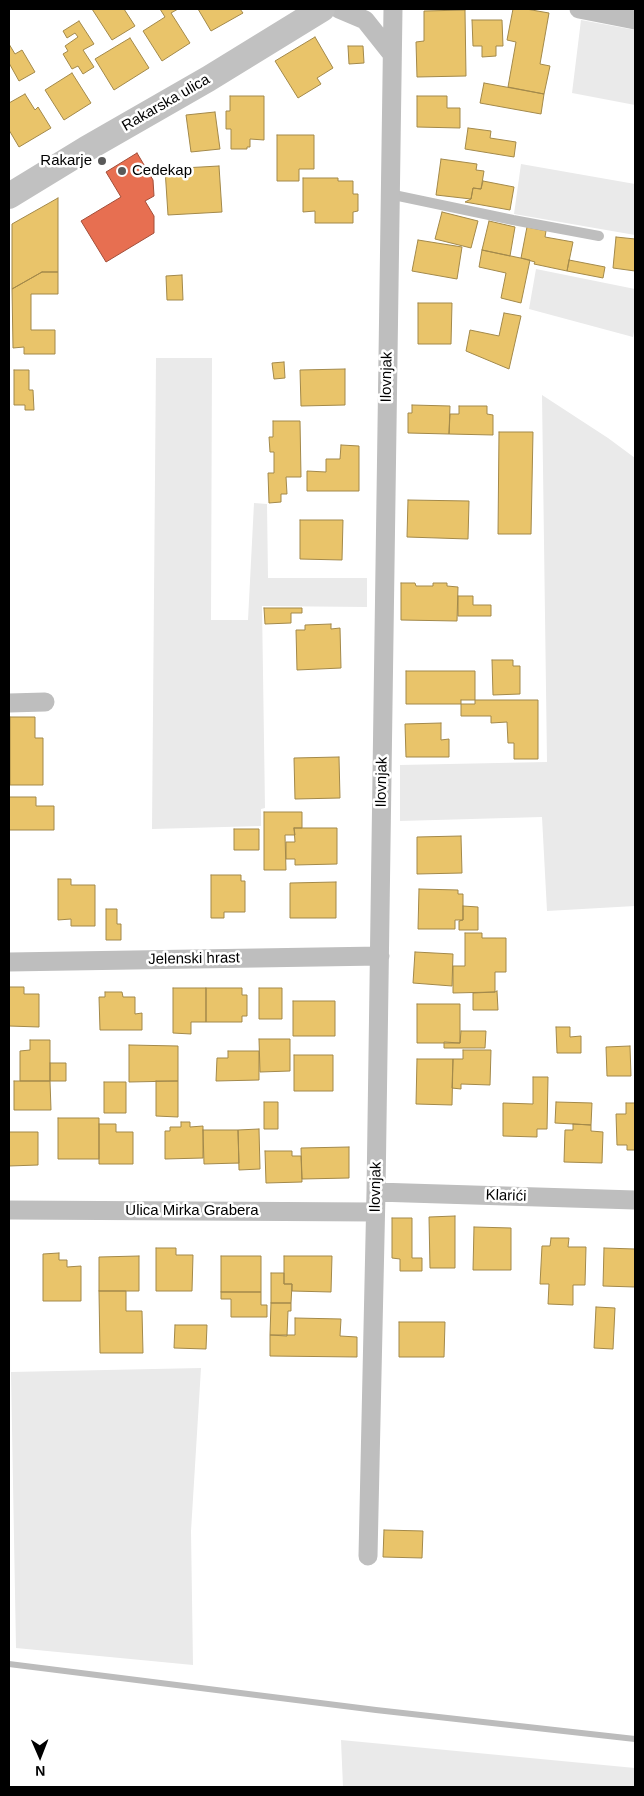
<!DOCTYPE html>
<html>
<head>
<meta charset="utf-8">
<style>
	body { margin:0 }
	#map { position:relative; width:644px; height:1796px; overflow:hidden; background:#fff; font-family:Arial,sans-serif }
	canvas { display:block }
	.frame { position:absolute; inset:0; border:10px solid #000; pointer-events:none }
	.north { position:absolute; left:15px; top:1731px; width:50px; height:50px; -webkit-text-stroke:4px #fff; paint-order:stroke; rotate:179deg; font-size:14px; font-weight:700; line-height:20px; text-align:center; color:#000 }
	.north::after { content:''; display:block; margin:auto; width:18px; height:22px; background:#000; clip-path:polygon(50% 0,100% 100%,50% 72%,0 100%) }
</style>
</head>
<body>
<div id="map">
<canvas width="644" height="1796"></canvas>
<div class="frame"></div>
<div class="north">N</div>
</div>
<script>
const ctx = document.querySelector('canvas').getContext('2d');
ctx.lineJoin = 'round';
function fill(path, color) {
  ctx.fillStyle = color;
  ctx.fill(path, 'evenodd');
}
function toPath(rows) {
  const path = new Path2D();
  for (const r of rows) {
    path.moveTo(r[0], r[1]);
    for (let i = 2; i < r.length; i += 2) path.lineTo(r[i], r[i + 1]);
  }
  return path;
}
function stroke(path, color, width, dash) {
  ctx.strokeStyle = color;
  ctx.lineWidth = width;
  ctx.lineCap = dash ? 'butt' : 'round';
  ctx.setLineDash(dash || []);
  ctx.stroke(path);
}
function write(font, color, halo, rows, align = 'center') {
  ctx.font = font + ' Arial,sans-serif';
  ctx.lineWidth = 5;
  ctx.setLineDash([]);
  ctx.textBaseline = 'middle';
  ctx.strokeStyle = halo;
  ctx.fillStyle = color;
  for (const [text, x, y, turn = 0] of rows) {
    ctx.save();
    ctx.translate(x, y);
    ctx.rotate((+turn || 0) * Math.PI / 180);
    ctx.textAlign = isNaN(turn) ? turn : align;
    if (halo) ctx.strokeText(text, 0, 0);
    ctx.fillText(text, 0, 0);
    ctx.restore();
  }
}
fill(toPath([
	[581,20,635,30,635,105,572,93],
	[521,164,635,184,635,235,514,214],
	[536,269,635,289,635,326,633,337,529,309],
	[156,358,212,358,211,620,248,620,254,503,267,504,268,578,367,578,367,607,262,606,265,808,261,809,261,826,152,829],
	[542,395,608,438,635,458,635,906,547,911,542,817,400,821,400,765,547,762],
	[201,1368,191,1531,193,1665,16,1648,11,1372],
	[341,1740,635,1768,635,1787,343,1787]
]), '#eaeaea');
const homes = toPath([
	[92,9,124,9,135,26,112,40,92,9],
	[160,9,178,9,171,13,190,43,162,61,143,31,165,17,160,9],
	[198,9,240,9,243,13,211,31,198,9],
	[513,9,526,9,549,13,540,64,550,66,544,94,508,87,516,42,507,40,513,9],
	[465,10,466,76,417,77,416,42,424,41,424,11,465,10],
	[472,20,502,20,503,46,496,46,496,56,482,57,482,46,473,46,472,20],
	[79,21,94,44,83,50,94,67,83,74,78,66,72,69,63,54,68,51,65,46,78,37,75,33,67,38,63,31,79,21],
	[315,37,333,68,317,78,321,84,298,98,275,61,315,37],
	[130,38,149,68,114,90,95,59,130,38],
	[9,44,15,54,22,50,35,72,19,81,9,63,9,44],
	[348,46,363,46,364,63,349,64,348,46],
	[72,73,91,103,64,120,45,90,72,73],
	[484,83,544,94,541,114,480,103,484,83],
	[25,94,35,110,38,107,51,128,19,147,9,130,9,103,25,94],
	[230,96,264,96,264,140,250,139,250,147,247,147,247,149,231,149,231,129,226,129,226,111,230,111,230,96],
	[417,96,447,96,447,108,460,108,460,128,417,127,417,96],
	[215,112,220,149,191,152,186,115,215,112],
	[468,128,491,131,490,138,516,142,514,157,465,149,468,128],
	[277,135,314,135,314,169,299,169,299,181,277,181,277,135],
	[441,159,477,164,476,170,484,171,481,189,473,188,471,199,436,195,441,159],
	[219,166,222,212,168,215,165,169,219,166],
	[303,178,338,178,338,181,353,181,353,194,358,194,358,211,353,212,353,223,315,223,315,211,303,212,303,178],
	[483,181,514,187,510,210,465,202,471,199,473,188,481,189,483,181],
	[58,198,58,272,42,272,12,289,12,224,58,198],
	[442,212,478,221,471,248,435,239,442,212],
	[489,221,515,227,510,256,482,250,489,221],
	[527,227,546,231,545,237,573,242,567,271,534,264,535,262,521,258,527,227],
	[616,237,635,239,635,271,613,268,616,237],
	[418,240,462,247,457,279,412,271,418,240],
	[482,250,530,260,521,303,501,298,506,273,479,267,482,250],
	[569,260,605,267,603,278,567,271,569,260],
	[42,272,58,272,58,294,31,294,31,330,55,330,55,354,24,354,24,347,13,348,12,289,42,272],
	[182,275,183,300,167,300,166,276,182,275],
	[418,303,452,303,451,344,418,344,418,303],
	[504,313,521,316,509,369,466,351,470,330,499,336,504,313],
	[284,362,285,378,274,379,272,363,284,362],
	[345,369,345,405,301,406,300,370,345,369],
	[14,370,29,370,29,390,33,390,34,410,25,410,25,405,14,405,14,370],
	[412,405,450,406,449,434,408,433,408,413,412,413,412,405],
	[459,406,487,406,487,414,493,415,493,435,449,434,450,414,459,414,459,406],
	[273,421,300,421,301,477,286,477,287,494,281,494,281,502,269,503,268,473,274,473,274,452,270,452,269,437,273,437,273,421],
	[499,432,533,432,531,534,498,534,499,432],
	[341,445,359,446,359,491,307,491,307,471,326,472,326,459,340,459,341,445],
	[408,500,469,501,468,539,407,537,408,500],
	[300,520,343,520,342,560,300,559,300,520],
	[401,583,415,583,416,586,433,586,433,583,447,583,447,586,458,587,457,621,401,620,401,583],
	[458,596,473,596,473,605,491,605,491,616,458,616,458,596],
	[264,608,302,608,302,613,291,613,291,623,265,624,264,608],
	[331,624,331,629,340,628,341,668,297,670,296,630,305,630,305,625,331,624],
	[492,660,513,660,513,666,520,666,520,694,493,695,492,660],
	[406,671,475,671,475,704,406,704,406,671],
	[461,700,538,700,538,759,514,759,514,743,508,743,507,722,491,723,491,716,461,716,461,700],
	[10,717,35,717,35,738,43,738,43,785,10,785,10,717],
	[441,723,441,740,449,739,449,757,406,757,405,724,441,723],
	[339,757,340,798,295,799,294,758,339,757],
	[9,797,36,797,36,806,54,806,54,830,9,830,9,797],
	[264,812,302,812,302,828,294,828,295,835,285,835,286,870,264,870,264,812],
	[294,828,337,828,337,864,295,865,295,859,286,859,286,842,295,842,294,828],
	[234,829,259,829,259,850,234,850,234,829],
	[461,836,462,873,417,874,417,837,461,836],
	[211,875,241,875,241,881,245,881,245,912,224,912,224,918,211,918,211,875],
	[58,879,71,879,71,885,95,885,95,926,71,926,71,919,58,920,58,879],
	[336,882,336,918,290,918,290,883,336,882],
	[419,889,458,890,458,894,463,894,463,920,455,920,455,929,418,929,419,889],
	[463,906,478,907,478,930,459,930,459,921,463,920,463,906],
	[106,909,117,909,117,924,121,924,121,940,106,940,106,909],
	[465,933,482,933,482,938,506,938,506,972,495,972,495,992,453,993,453,966,465,966,465,933],
	[415,952,453,954,452,986,413,983,415,952],
	[9,987,24,987,24,994,39,994,39,1027,9,1026,9,987],
	[173,988,206,988,206,1022,191,1022,191,1034,173,1033,173,988],
	[206,988,242,988,242,995,247,995,247,1016,242,1016,242,1022,206,1022,206,988],
	[259,988,282,988,282,1019,259,1019,259,988],
	[497,991,498,1010,473,1010,473,993,495,992,497,991],
	[105,992,122,992,123,997,135,997,135,1014,142,1013,142,1030,100,1030,99,997,105,997,105,992],
	[293,1001,335,1001,335,1036,293,1036,293,1001],
	[417,1004,460,1004,460,1043,417,1043,417,1004],
	[556,1027,570,1027,570,1037,581,1036,581,1053,557,1053,556,1027],
	[461,1031,486,1031,485,1048,444,1048,444,1042,460,1043,461,1031],
	[259,1039,290,1039,290,1071,260,1072,259,1039],
	[30,1040,50,1040,50,1081,20,1081,20,1051,30,1050,30,1040],
	[129,1045,178,1046,178,1081,129,1082,129,1045],
	[630,1046,631,1076,607,1076,606,1047,630,1046],
	[463,1050,491,1050,490,1085,461,1084,461,1089,452,1088,453,1059,463,1059,463,1050],
	[228,1051,259,1051,259,1080,216,1081,217,1058,228,1058,228,1051],
	[294,1055,333,1055,333,1091,294,1091,294,1055],
	[417,1059,453,1059,452,1105,416,1104,417,1059],
	[50,1063,66,1063,66,1081,50,1081,50,1063],
	[533,1077,548,1077,547,1129,537,1129,537,1137,503,1136,503,1103,533,1104,533,1077],
	[14,1081,50,1081,51,1110,14,1110,14,1081],
	[156,1081,178,1081,178,1117,156,1116,156,1081],
	[104,1082,126,1082,126,1113,104,1113,104,1082],
	[264,1102,278,1102,278,1129,264,1129,264,1102],
	[556,1102,592,1103,591,1125,555,1123,556,1102],
	[626,1103,635,1103,635,1150,627,1150,627,1145,617,1145,616,1114,626,1114,626,1103],
	[58,1118,99,1118,99,1159,58,1159,58,1118],
	[181,1122,190,1122,190,1127,203,1126,203,1158,165,1159,165,1131,170,1131,170,1127,181,1127,181,1122],
	[99,1124,116,1124,116,1132,133,1132,133,1164,99,1164,99,1124],
	[573,1124,591,1125,591,1131,603,1132,602,1163,564,1162,565,1130,573,1130,573,1124],
	[259,1129,260,1169,239,1170,238,1130,259,1129],
	[203,1130,238,1130,239,1163,204,1164,203,1130],
	[9,1132,38,1132,38,1165,9,1166,9,1132],
	[349,1147,349,1178,302,1179,301,1148,349,1147],
	[265,1151,292,1151,292,1156,301,1156,302,1182,266,1183,265,1151],
	[455,1216,455,1268,430,1268,429,1217,455,1216],
	[392,1218,412,1218,412,1258,422,1258,422,1271,400,1271,400,1259,392,1258,392,1218],
	[474,1227,511,1228,511,1270,473,1270,474,1227],
	[551,1238,569,1238,568,1247,586,1247,585,1285,573,1285,573,1305,548,1304,549,1284,540,1284,542,1246,550,1246,551,1238],
	[156,1248,176,1248,176,1255,193,1255,192,1291,156,1291,156,1248],
	[604,1248,635,1249,635,1287,603,1286,604,1248],
	[59,1253,59,1260,67,1260,67,1267,81,1266,81,1301,43,1301,43,1254,59,1253],
	[139,1256,139,1291,99,1291,99,1257,139,1256],
	[221,1256,261,1256,261,1292,221,1292,221,1256],
	[284,1256,332,1256,331,1292,292,1291,292,1284,284,1284,284,1256],
	[271,1273,284,1273,284,1284,292,1284,291,1303,271,1303,271,1273],
	[99,1291,126,1291,126,1311,142,1311,143,1353,100,1353,99,1291],
	[221,1292,261,1292,261,1305,267,1305,267,1317,231,1317,231,1299,221,1299,221,1292],
	[271,1303,291,1303,291,1311,288,1311,287,1336,270,1335,271,1303],
	[596,1307,615,1308,613,1349,594,1348,596,1307],
	[295,1318,341,1319,340,1336,357,1337,357,1357,270,1356,270,1335,295,1335,295,1318],
	[399,1322,445,1322,444,1357,399,1357,399,1322],
	[175,1325,207,1325,206,1349,174,1348,175,1325],
	[384,1530,423,1531,422,1558,383,1557,384,1530]
]);
fill(homes, '#e9c46a');
stroke(homes, '#a3894a', 1);
const shops = toPath([
	[137,153,153,180,154,196,145,201,154,216,154,233,106,262,81,221,121,197,106,172,137,153]
]);
fill(shops, '#e76f51');
stroke(shops, '#a24e39', 1);
stroke(toPath([
	[9,1664,376,1710,635,1739]
]), '#bcbcbc', 6);
stroke(toPath([
	[389,194,513,220,599,236]
]), '#bebebe', 10);
stroke(toPath([
	[339,9,365,20,392,54],
	[579,9,635,20],
	[9,703,45,702],
	[9,962,380,956],
	[376,1192,635,1200],
	[9,1210,375,1212],
	[368,1556,376,1192,393,9]
]), '#bebebe', 19);
stroke(toPath([
	[9,196,86,149,208,79,322,9]
]), '#c1c1c1', 26);
for (const [x, y, r, color] of [
	[102,161,5,"#595959"],
	[122,171,5,"#595959"]
]) {
  const dot = new Path2D();
  dot.arc(x, y, r, 0, 2 * Math.PI);
  ctx.fillStyle = color;
  ctx.fill(dot);
  stroke(dot, '#fff', 2);
}
write('15px', '#000', '#fff', [
	["Rakarska ulica",166,103,-30],
	["Ilovnjak",387,377,-89],
	["Ilovnjak",382,782,-89],
	["Jelenski hrast",194,959,-1],
	["Ilovnjak",376,1187,-89],
	["Klarići",506,1196,2],
	["Ulica Mirka Grabera",192,1211]
]);
write('15px', '#000', '#fff', [
	["Rakarje",92,161],
	["Cedekap",132,171,"left"]
], 'right');
</script>
</body>
</html>
